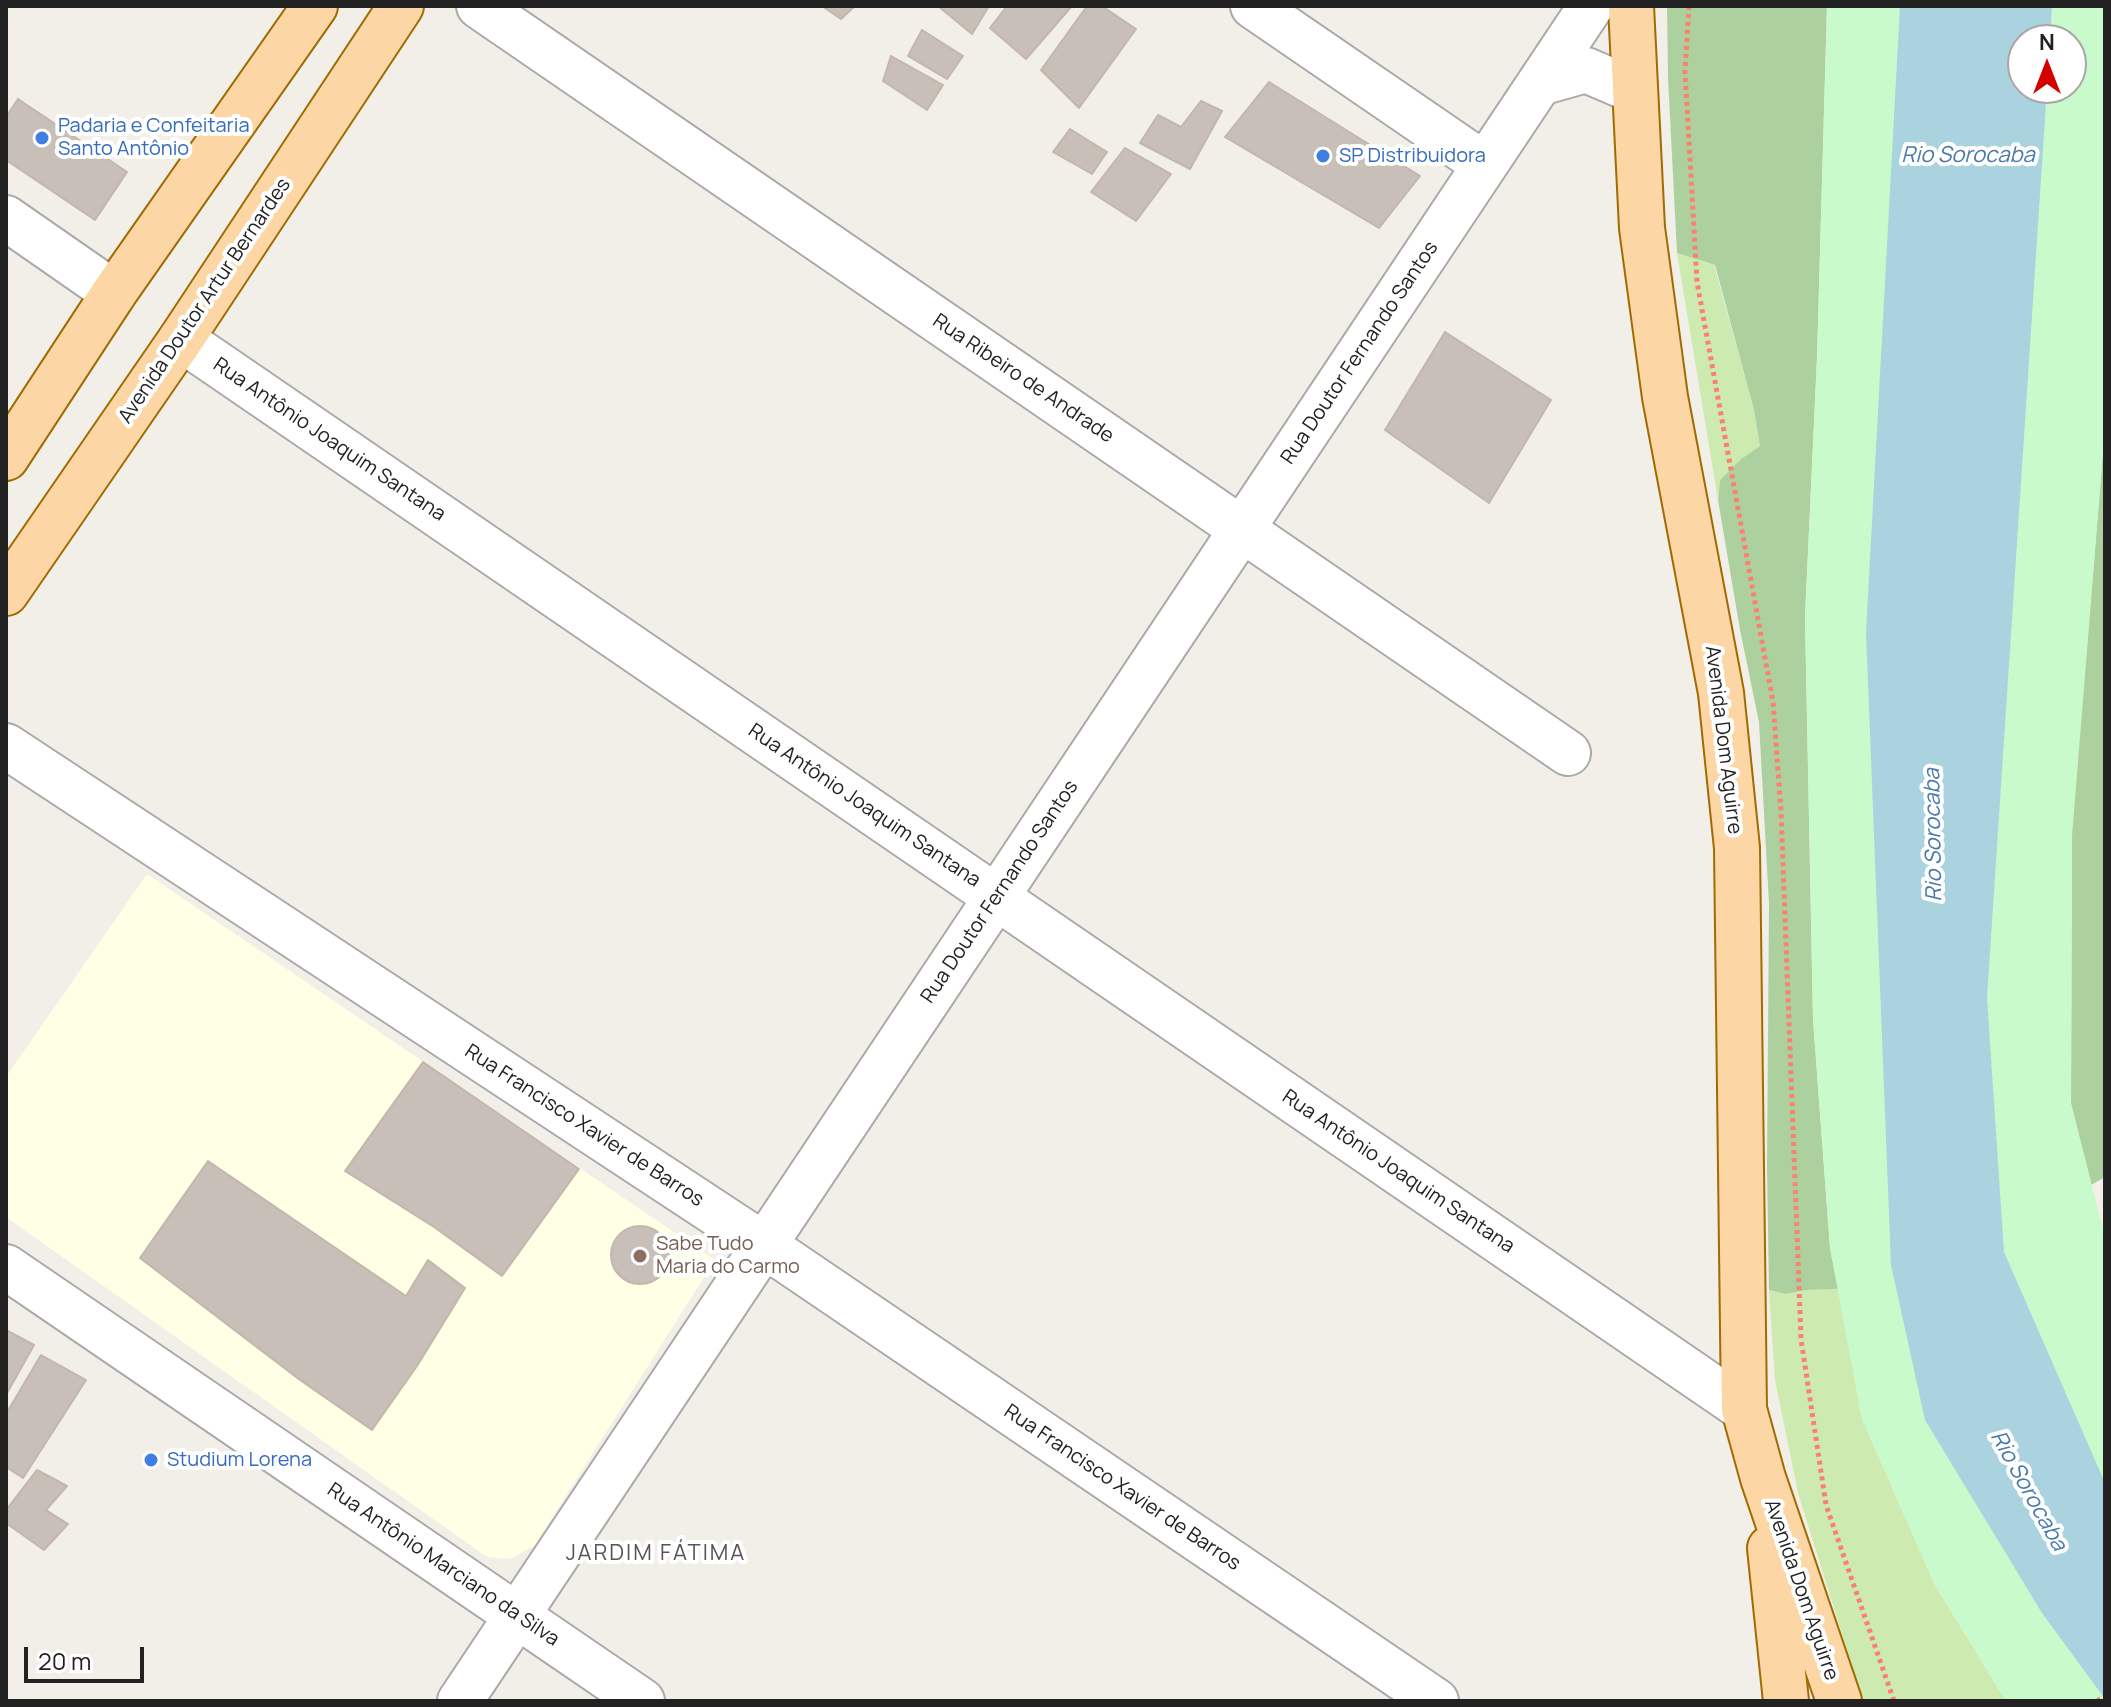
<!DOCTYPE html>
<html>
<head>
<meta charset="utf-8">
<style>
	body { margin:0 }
	#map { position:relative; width:2111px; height:1707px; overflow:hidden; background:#f2efe9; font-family:Manrope,sans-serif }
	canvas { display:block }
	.frame { position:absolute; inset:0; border:8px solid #222; pointer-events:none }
	.north { position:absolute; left:2007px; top:24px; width:80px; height:80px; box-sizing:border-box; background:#fff; border:2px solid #a7a7a7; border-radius:50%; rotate:0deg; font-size:22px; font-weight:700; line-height:32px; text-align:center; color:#222 }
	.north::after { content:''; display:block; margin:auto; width:28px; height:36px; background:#d40000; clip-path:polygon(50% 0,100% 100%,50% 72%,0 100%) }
	.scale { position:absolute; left:24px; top:1647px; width:120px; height:36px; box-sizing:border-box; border:4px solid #222; border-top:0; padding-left:10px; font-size:24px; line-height:28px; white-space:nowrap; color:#222; -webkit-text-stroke:6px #fff; paint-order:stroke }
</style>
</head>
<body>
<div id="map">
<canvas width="2111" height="1707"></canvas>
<div class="frame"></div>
<div class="north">N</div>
<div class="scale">20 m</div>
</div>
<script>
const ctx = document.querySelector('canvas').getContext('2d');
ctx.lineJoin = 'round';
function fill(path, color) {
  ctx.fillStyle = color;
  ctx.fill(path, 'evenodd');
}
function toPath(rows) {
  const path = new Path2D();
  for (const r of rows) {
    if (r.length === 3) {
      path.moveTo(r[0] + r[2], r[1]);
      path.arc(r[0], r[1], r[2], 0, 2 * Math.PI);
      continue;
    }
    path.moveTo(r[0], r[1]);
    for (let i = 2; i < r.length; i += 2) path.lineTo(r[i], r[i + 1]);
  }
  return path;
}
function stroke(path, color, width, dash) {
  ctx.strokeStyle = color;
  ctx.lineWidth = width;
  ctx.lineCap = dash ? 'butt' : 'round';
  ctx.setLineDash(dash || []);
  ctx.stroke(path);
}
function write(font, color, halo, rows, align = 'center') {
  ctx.font = font + ' Manrope,sans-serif';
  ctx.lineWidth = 8;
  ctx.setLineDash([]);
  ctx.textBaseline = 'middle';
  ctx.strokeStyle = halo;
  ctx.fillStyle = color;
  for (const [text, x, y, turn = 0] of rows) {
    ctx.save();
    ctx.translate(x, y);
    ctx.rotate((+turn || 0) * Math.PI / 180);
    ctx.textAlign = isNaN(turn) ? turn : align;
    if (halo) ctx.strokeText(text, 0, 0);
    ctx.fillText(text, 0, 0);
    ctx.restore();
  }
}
fill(toPath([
	[147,874,715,1260,534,1546,510,1559,487,1557,6,1217,6,1077]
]), '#ffffe5');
fill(toPath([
	[1677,253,1714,265,1754,410,1760,446,1741,459,1720,480,1718,500],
	[1838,1289,1862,1419,1935,1585,2006,1701,1863,1701,1798,1493,1775,1380,1769,1290,1786,1294,1806,1290]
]), '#cdebb0');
fill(toPath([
	[1667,6,1827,6,1817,358,1805,617,1813,1019,1830,1248,1838,1289,1806,1290,1786,1294,1769,1290,1767,1165,1769,904,1759,722,1740,630,1718,500,1720,480,1741,459,1760,446,1754,410,1715,265,1677,253,1668,78],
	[2105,427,2105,1177,2091,1185,2071,1104,2072,827]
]), '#add19e');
fill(toPath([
	[1827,6,2105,6,2105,427,2072,836,2071,1103,2105,1237,2105,1701,2006,1701,1935,1585,1862,1419,1830,1248,1813,1019,1805,617,1817,358],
	[2023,40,2071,40,2071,88,2023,88]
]), '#c8facc');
fill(toPath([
	[1900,6,2052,6,2050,40,2023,40,2023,88,2047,88,1987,998,2004,1252,2105,1483,2105,1699,2042,1613,1925,1420,1891,1265,1866,632]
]), '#aad3df');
const building = toPath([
	[822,6,855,6,841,19,822,6],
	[938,6,989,6,972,34,938,6],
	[1007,6,1072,6,1026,59,990,28,1007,6],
	[1087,6,1102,6,1136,29,1079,108,1041,70,1087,6],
	[922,30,963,56,947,79,908,56,922,30],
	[891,56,943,85,927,110,883,81,891,56],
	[1269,82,1420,176,1379,228,1225,137,1269,82],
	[18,99,127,172,95,220,6,160,6,117,18,99],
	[1201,101,1222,111,1190,169,1140,143,1158,115,1181,127,1201,101],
	[1070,129,1107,152,1092,174,1053,152,1070,129],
	[1125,148,1171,174,1136,221,1091,192,1125,148],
	[1445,332,1551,400,1489,503,1385,430,1445,332],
	[423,1062,579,1169,502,1276,434,1227,345,1171,423,1062],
	[208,1161,406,1296,428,1260,465,1288,417,1366,372,1430,300,1380,140,1258,208,1161],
	[640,1255,29],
	[6,1330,34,1345,6,1395,6,1330],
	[41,1355,86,1380,23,1478,6,1467,6,1414,41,1355],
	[37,1470,67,1486,46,1510,68,1524,44,1550,6,1523,6,1510,37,1470]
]);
fill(building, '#c7bfb8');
stroke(building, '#c4b6ab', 2);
const minor = toPath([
	[479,6,1568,753],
	[1253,6,1485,165],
	[1540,83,1586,70,1635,91],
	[6,218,114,293],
	[181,339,1744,1409],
	[6,746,764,1245,1436,1701],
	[6,1267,642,1701],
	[460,1701,1591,6]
]);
const major = toPath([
	[1631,6,1642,228,1665,397,1721,693,1737,848,1744,1409,1763,1478,1839,1701],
	[6,458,114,293,315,6],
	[6,593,181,339,401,6],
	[1770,1548,1786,1701]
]);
stroke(minor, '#a9a9a9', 48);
stroke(major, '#a06b00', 48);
stroke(toPath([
	[1689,6,1685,71,1697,282,1773,702,1781,811,1801,1339,1826,1505,1894,1701],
	[2097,1701,2105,1696]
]), '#fa8072', 5, [4, 4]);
stroke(minor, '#fff', 44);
stroke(major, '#fcd6a4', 44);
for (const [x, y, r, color] of [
	[42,138,8,"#3f7fe0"],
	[1323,156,8,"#3f7fe0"],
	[640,1256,8,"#8d6e63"],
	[151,1460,8,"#3f7fe0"]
]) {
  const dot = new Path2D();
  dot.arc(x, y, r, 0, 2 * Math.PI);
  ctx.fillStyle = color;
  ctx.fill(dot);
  stroke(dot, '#fff', 3);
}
write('20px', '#366cbe', '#fff', [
	["Padaria e Confeitaria",58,126],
	["Santo Antônio",58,149],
	["SP Distribuidora",1339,156],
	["Studium Lorena",167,1460]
], 'left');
write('20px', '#222', '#fff', [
	["Avenida Doutor Artur Bernardes",205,301,-56],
	["Rua Doutor Fernando Santos",1360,353,-56],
	["Rua Ribeiro de Andrade",1023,379,34],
	["Rua Antônio Joaquim Santana",329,440,34],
	["Avenida Dom Aguirre",1723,740,83],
	["Rua Antônio Joaquim Santana",864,806,34],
	["Rua Doutor Fernando Santos",1000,892,-56],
	["Rua Francisco Xavier de Barros",584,1126,33],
	["Rua Antônio Joaquim Santana",1398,1172,34],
	["Rua Francisco Xavier de Barros",1122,1488,34],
	["Rua Antônio Marciano da Silva",443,1565,34],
	["Avenida Dom Aguirre",1801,1590,71]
]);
write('20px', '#785e54', '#fff', [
	["Sabe Tudo",656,1244],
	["Maria do Carmo",656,1267]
], 'left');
write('italic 22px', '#4a7aab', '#fff', [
	["Rio Sorocaba",1968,156],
	["Rio Sorocaba",1934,835,-91],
	["Rio Sorocaba",2028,1491,61]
]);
ctx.letterSpacing = '2px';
write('22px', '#555', '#fff', [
	["JARDIM FÁTIMA",656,1554]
]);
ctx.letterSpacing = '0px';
</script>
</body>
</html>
